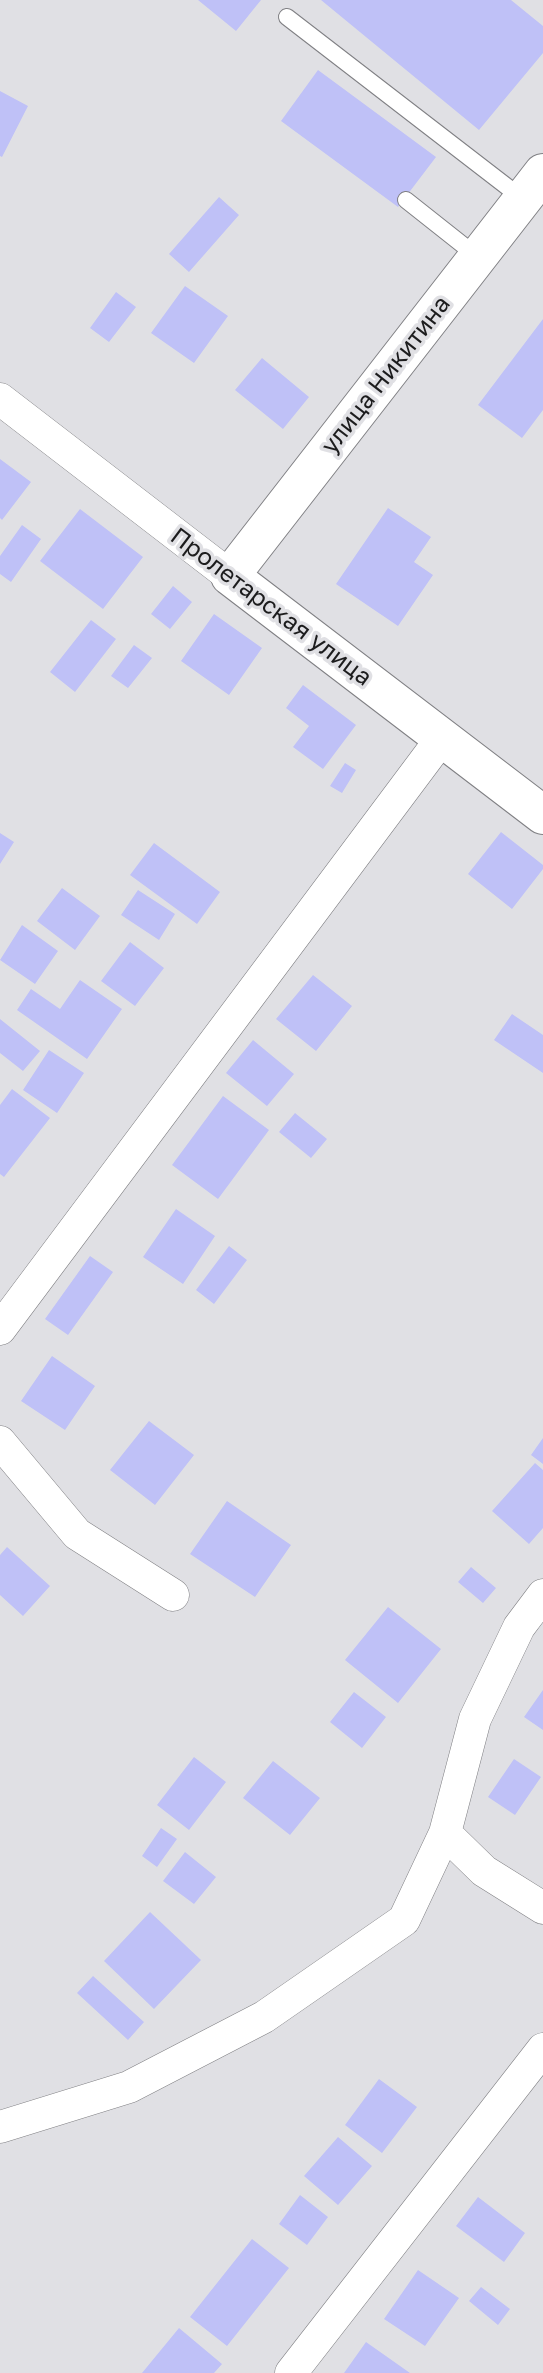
<!DOCTYPE html>
<html>
<head>
<meta charset="utf-8">
<style>
	body { margin:0 }
	canvas { display:block; background:#e0e0e4 }
</style>
</head>
<body>
<canvas width="543" height="2373"></canvas>
<script>
const ctx = document.querySelector('canvas').getContext('2d');
ctx.lineJoin = 'round';
function fill(path, color) {
  ctx.fillStyle = color;
  ctx.fill(path, 'evenodd');
}
function toPath(rows) {
  const path = new Path2D();
  for (const r of rows) {
    path.moveTo(r[0], r[1]);
    for (let i = 2; i < r.length; i += 2) path.lineTo(r[i], r[i + 1]);
  }
  return path;
}
function stroke(path, color, width, dash) {
  ctx.strokeStyle = color;
  ctx.lineWidth = width;
  ctx.lineCap = dash ? 'butt' : 'round';
  ctx.setLineDash(dash || []);
  ctx.stroke(path);
}
function write(font, color, halo, rows, align = 'center') {
  ctx.font = font + ' "Golos Text",sans-serif';
  ctx.lineWidth = 7;
  ctx.setLineDash([]);
  ctx.textBaseline = 'middle';
  ctx.strokeStyle = halo;
  ctx.fillStyle = color;
  for (const [text, x, y, turn = 0] of rows) {
    ctx.save();
    ctx.translate(x, y);
    ctx.rotate((+turn || 0) * Math.PI / 180);
    ctx.textAlign = isNaN(turn) ? turn : align;
    if (halo) ctx.strokeText(text, 0, 0);
    ctx.fillText(text, 0, 0);
    ctx.restore();
  }
}
fill(toPath([
	[198,0,261,0,236,31],
	[321,0,511,0,543,26,543,53,479,130],
	[318,70,436,157,398,207,281,121],
	[0,91,28,106,2,157,0,156],
	[219,197,239,215,189,272,169,254],
	[185,286,228,316,194,363,151,333],
	[116,292,136,307,109,342,90,328],
	[543,319,543,410,522,438,478,405],
	[262,358,309,397,283,429,235,390],
	[0,459,31,482,2,520,0,518],
	[388,508,431,537,414,562,433,575,398,626,336,584],
	[80,509,143,557,103,609,40,561],
	[22,525,41,539,11,582,0,574,0,556],
	[173,586,192,602,170,629,151,614],
	[214,614,262,648,229,695,181,661],
	[91,620,116,639,75,692,50,672],
	[134,645,152,658,128,688,111,676],
	[303,685,356,725,323,769,293,747,309,726,286,708],
	[345,763,356,770,342,793,330,786],
	[501,832,543,865,543,869,512,909,468,874],
	[0,833,14,842,0,864],
	[154,843,220,892,197,924,130,875],
	[62,888,100,916,75,950,37,921],
	[138,890,175,914,159,940,121,915],
	[22,925,58,951,35,984,0,960],
	[130,942,164,968,135,1006,101,981],
	[313,975,352,1006,316,1051,276,1019],
	[80,980,122,1009,87,1059,17,1010,31,989,60,1009],
	[512,1014,543,1035,543,1073,494,1040],
	[0,1019,40,1051,23,1071,0,1053],
	[253,1040,294,1074,267,1106,226,1073],
	[49,1050,84,1073,57,1113,23,1090],
	[12,1089,50,1118,4,1177,0,1174,0,1105],
	[223,1096,269,1130,218,1199,172,1165],
	[295,1113,327,1139,311,1158,279,1132],
	[176,1209,215,1236,183,1284,143,1257],
	[229,1246,247,1260,214,1304,196,1290],
	[90,1256,113,1272,68,1335,45,1319],
	[52,1356,95,1386,65,1430,21,1401],
	[149,1421,194,1455,155,1505,110,1470],
	[543,1438,543,1464,531,1455],
	[535,1463,543,1470,543,1528,529,1544,492,1511],
	[227,1501,291,1545,255,1597,190,1554],
	[7,1547,50,1586,23,1616,0,1595,0,1555],
	[471,1567,496,1588,483,1603,458,1582],
	[388,1607,441,1649,398,1703,345,1660],
	[543,1690,543,1730,524,1717],
	[354,1692,386,1717,362,1748,330,1722],
	[194,1757,226,1782,189,1830,157,1805],
	[514,1759,541,1777,515,1815,488,1797],
	[273,1761,320,1798,290,1835,243,1798],
	[161,1828,177,1839,157,1867,142,1856],
	[185,1852,216,1877,194,1904,163,1881],
	[150,1912,201,1960,154,2009,104,1961],
	[93,1976,144,2022,128,2040,77,1993],
	[379,2079,417,2107,382,2153,345,2125],
	[338,2137,372,2166,338,2205,304,2176],
	[300,2195,328,2217,307,2245,279,2224],
	[478,2197,525,2233,504,2262,456,2226],
	[252,2239,289,2268,227,2346,190,2317],
	[418,2270,459,2298,425,2346,384,2319],
	[481,2287,510,2309,498,2325,469,2301],
	[179,2328,222,2364,214,2373,142,2373],
	[366,2342,410,2373,344,2373]
]), '#bfc1f7');
const service = toPath([
	[287,17,523,199],
	[406,200,478,257]
]);
const minor = toPath([
	[0,399,230,576],
	[0,1329,442,738],
	[0,1442,77,1534,173,1595],
	[543,1595,519,1627,475,1719,445,1833,484,1871,543,1908],
	[0,2127,129,2087,264,2017,404,1920,445,1833],
	[291,2373,543,2049]
]);
const primary = toPath([
	[543,173,230,576,543,815]
]);
stroke(service, '#808084', 18);
stroke(minor, '#808084', 33);
stroke(primary, '#808084', 40);
stroke(service, '#fff', 16);
stroke(minor, '#fff', 32);
stroke(primary, '#fff', 38);
write('24px', '#1c1c1d', '#e0e0e4', [
	["улица Никитина",386,375,-52],
	["Пролетарская улица",271,607,37]
]);
</script>
</body>
</html>
